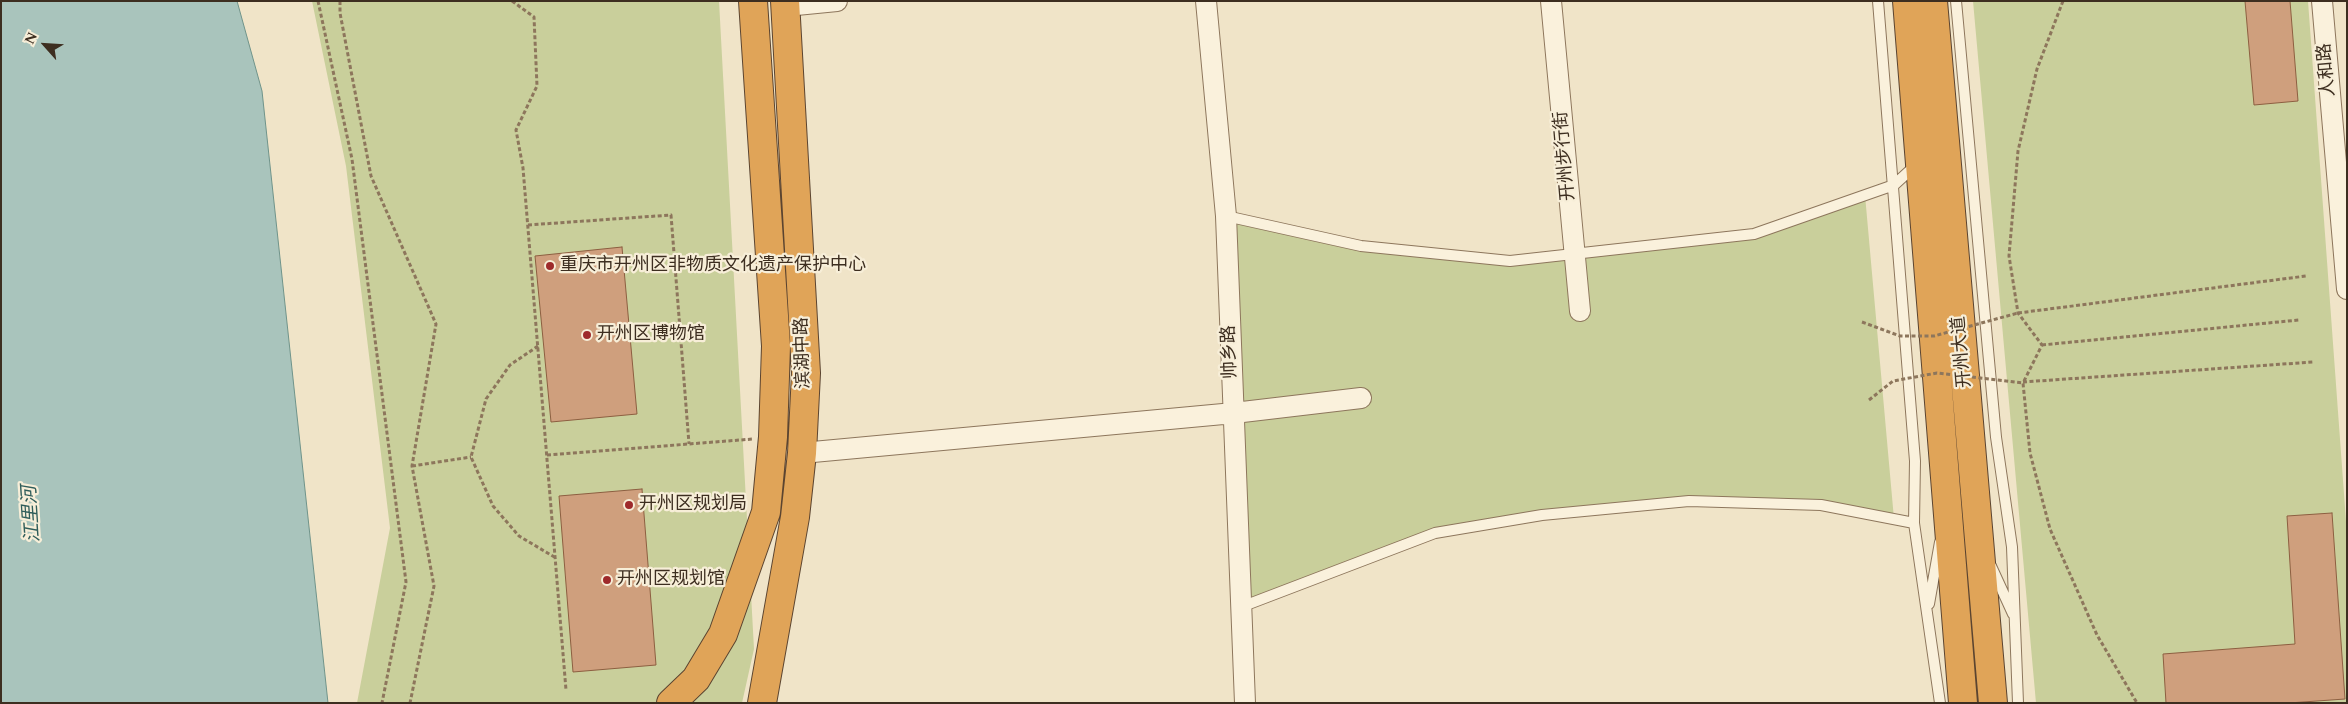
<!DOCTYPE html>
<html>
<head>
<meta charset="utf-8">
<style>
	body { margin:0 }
	#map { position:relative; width:2348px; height:704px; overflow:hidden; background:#f0e4c8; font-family:Spectral,serif }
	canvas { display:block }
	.frame { position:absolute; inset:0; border:2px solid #3d2e20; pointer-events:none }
	.north { position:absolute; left:20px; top:20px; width:50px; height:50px; -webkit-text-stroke:4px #f7eed8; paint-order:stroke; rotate:296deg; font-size:14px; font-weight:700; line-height:20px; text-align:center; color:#3d2e20 }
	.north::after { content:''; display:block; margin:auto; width:18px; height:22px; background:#3d2e20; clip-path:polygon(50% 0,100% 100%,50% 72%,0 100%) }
</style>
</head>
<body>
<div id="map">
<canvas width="2348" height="704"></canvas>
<div class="frame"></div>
<div class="north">N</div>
</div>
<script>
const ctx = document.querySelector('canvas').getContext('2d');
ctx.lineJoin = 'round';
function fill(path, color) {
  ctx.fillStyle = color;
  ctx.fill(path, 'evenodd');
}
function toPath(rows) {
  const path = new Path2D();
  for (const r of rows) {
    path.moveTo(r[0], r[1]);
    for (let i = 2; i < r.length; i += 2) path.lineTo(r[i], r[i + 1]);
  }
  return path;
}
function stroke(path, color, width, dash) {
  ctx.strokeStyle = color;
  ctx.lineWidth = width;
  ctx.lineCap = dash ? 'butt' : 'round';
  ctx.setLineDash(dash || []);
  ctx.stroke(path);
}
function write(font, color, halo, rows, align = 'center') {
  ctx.font = font + ' Spectral,"Noto Sans SC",serif';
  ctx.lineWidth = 4.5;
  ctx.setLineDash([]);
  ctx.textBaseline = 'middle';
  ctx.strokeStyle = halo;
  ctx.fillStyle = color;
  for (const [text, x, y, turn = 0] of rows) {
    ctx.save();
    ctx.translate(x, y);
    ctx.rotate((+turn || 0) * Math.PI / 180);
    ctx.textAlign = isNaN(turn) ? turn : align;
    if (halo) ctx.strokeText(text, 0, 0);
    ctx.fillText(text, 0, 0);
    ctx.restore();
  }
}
fill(toPath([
	[312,1,719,1,754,649,742,703,357,703,390,528,346,166],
	[1973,1,2308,1,2347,535,2347,703,2036,703],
	[1865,195,1894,519,1821,505,1689,501,1435,533,1241,607,1226,216,1361,246,1510,261,1754,234]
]), '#c9cf9b');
const water = toPath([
	[1,1,237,1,262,91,328,703,1,703,1,1]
]);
fill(water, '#a9c4bc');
stroke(water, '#6f938a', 1);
const building = toPath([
	[2245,1,2290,1,2298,101,2254,105,2245,1],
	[622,247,637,414,551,422,535,256,622,247],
	[642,489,656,665,573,672,559,496,642,489],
	[2332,513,2345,699,2289,703,2166,703,2163,654,2295,644,2287,516,2332,513]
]);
fill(building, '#cf9f7d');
stroke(building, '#8d5f41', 1);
const lane = toPath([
	[1878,1,1915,461,1914,523,1940,703],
	[1956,1,1996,437,2012,547,2018,703],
	[1226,216,1361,246,1510,261,1754,234,1894,185,1917,164],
	[1991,566,2013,614],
	[1929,604,1940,542],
	[1241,607,1435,533,1542,515,1689,501,1821,505,1914,523]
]);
const street = toPath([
	[1206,1,1226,216,1245,703],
	[1551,1,1580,311],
	[2322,1,2347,289],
	[786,6,837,1],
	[802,453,1234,413,1361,398]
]);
const highway = toPath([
	[1907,1,1963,703],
	[1933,1,1993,703],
	[671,703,696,679,723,634,766,512,773,437,776,346,753,1],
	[762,703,795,517,802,453,806,373,785,1]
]);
stroke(lane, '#8d765c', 12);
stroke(street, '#8d765c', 22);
stroke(highway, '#5b4430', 30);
stroke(toPath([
	[318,1,352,159,406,582,382,703],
	[340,1,340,13,371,176,436,324,412,466,434,586,410,703],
	[512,1,534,17,537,86,516,130,523,168,566,690],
	[2063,1,2037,69,2018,151,2009,256,2018,313,2042,345,2023,383,2030,453,2050,529,2097,635,2137,703],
	[528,225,671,215,689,444],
	[2018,313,2306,276],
	[2042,345,2299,320],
	[538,346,510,365,486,399,471,457,493,506,519,536,556,558],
	[2023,382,2313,362],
	[547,455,753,439],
	[412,466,471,457]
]), '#8d765c', 3, [4, 2.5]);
stroke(lane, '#faf1dc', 10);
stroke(street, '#faf1dc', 20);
stroke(highway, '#e0a458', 28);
stroke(toPath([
	[1862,322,1900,336,1934,336,2018,313],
	[1869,400,1893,381,1937,373,2023,383]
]), '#8d765c', 3, [4, 2.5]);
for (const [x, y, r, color] of [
	[550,266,5,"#9e2a2b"],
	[587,335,5,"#9e2a2b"],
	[629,505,5,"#9e2a2b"],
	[607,580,5,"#9e2a2b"]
]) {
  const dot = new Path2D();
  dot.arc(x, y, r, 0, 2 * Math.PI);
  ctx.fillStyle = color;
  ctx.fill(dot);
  stroke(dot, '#f7eed8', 2);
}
write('18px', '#3d2e20', '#f7eed8', [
	["人和路",2328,70,-95],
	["开州步行街",1566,156,-95],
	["帅乡路",1231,352,-92],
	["开州大道",1963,352,-95],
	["滨湖中路",804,353,-92]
]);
write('18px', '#3d2e20', '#f7eed8', [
	["重庆市开州区非物质文化遗产保护中心",560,266],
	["开州区博物馆",597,335],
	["开州区规划局",639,505],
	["开州区规划馆",617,580]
], 'left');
write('italic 19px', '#2f5d5a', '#f7eed8', [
	["江里河",33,514,-94]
]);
</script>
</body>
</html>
